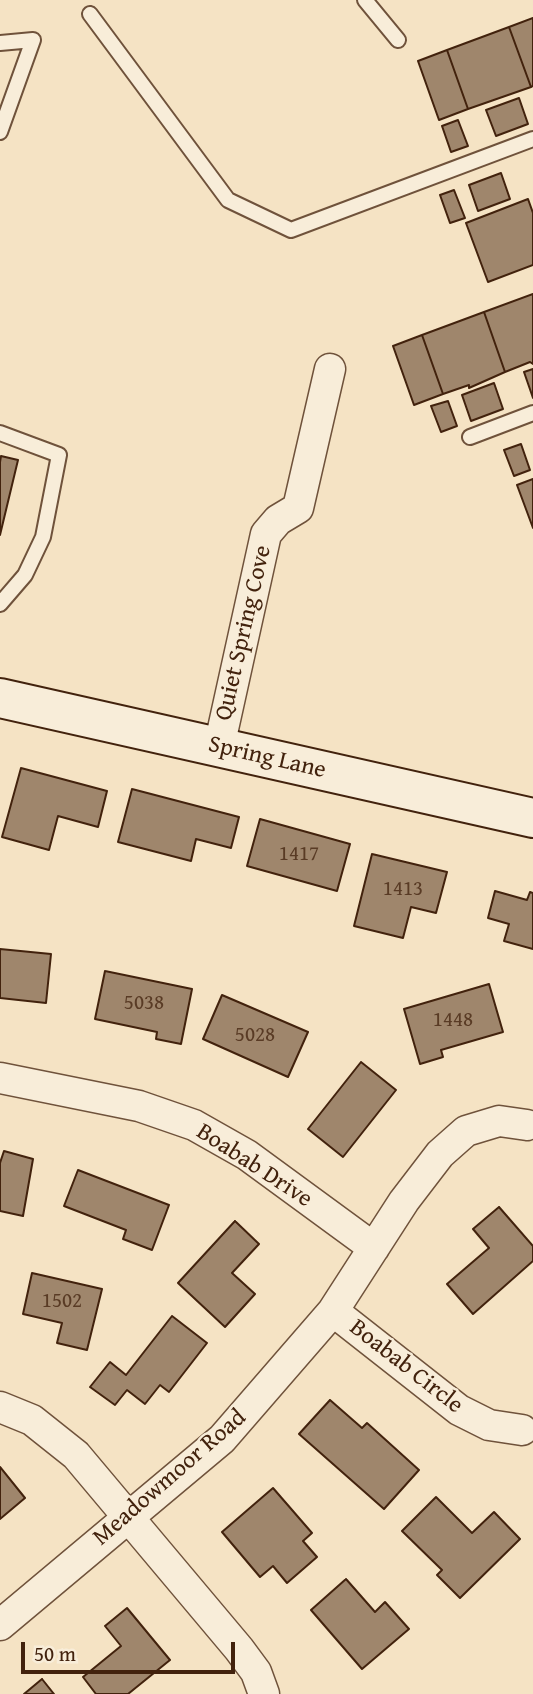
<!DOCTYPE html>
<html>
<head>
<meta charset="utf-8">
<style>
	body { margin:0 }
	#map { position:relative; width:533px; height:1694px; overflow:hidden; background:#f5e3c4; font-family:"Gentium Book Plus",serif }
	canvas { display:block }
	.scale { position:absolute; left:21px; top:1642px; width:214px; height:32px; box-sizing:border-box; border:4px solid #42220d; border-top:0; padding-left:9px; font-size:21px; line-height:24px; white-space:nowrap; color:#42220d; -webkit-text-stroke:5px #f8edd9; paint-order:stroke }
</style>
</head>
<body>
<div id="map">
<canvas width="533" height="1694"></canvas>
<div class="scale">50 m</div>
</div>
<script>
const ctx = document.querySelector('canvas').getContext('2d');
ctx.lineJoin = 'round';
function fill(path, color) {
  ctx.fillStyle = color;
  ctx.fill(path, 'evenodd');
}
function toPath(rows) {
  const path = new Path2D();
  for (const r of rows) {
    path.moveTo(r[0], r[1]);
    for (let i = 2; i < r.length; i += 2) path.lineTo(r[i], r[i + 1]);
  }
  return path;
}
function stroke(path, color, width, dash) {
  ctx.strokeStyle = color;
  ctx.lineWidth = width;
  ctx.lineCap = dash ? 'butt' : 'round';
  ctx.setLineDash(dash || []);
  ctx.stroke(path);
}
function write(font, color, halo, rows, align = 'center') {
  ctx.font = font + ' "Gentium Book Plus",serif';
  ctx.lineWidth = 5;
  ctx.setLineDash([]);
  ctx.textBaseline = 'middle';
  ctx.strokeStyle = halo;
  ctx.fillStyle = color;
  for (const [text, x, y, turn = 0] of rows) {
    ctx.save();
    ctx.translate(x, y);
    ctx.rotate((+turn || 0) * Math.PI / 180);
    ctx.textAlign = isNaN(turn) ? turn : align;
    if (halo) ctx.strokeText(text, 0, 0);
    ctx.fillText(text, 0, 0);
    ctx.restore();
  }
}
const building = toPath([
	[533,18,533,86,531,87,509,27,533,18],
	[509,27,531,87,468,109,447,50,509,27],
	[447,50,468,109,439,120,418,61,447,50],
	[519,98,528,124,496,136,486,110,519,98],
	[458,120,468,146,451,152,442,126,458,120],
	[501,173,510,199,478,211,469,185,501,173],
	[454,190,465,218,450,223,440,195,454,190],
	[528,199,533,213,533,265,488,282,466,223,528,199],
	[533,294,533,364,530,362,505,372,484,312,533,294],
	[484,312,505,372,469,388,469,385,443,394,422,335,484,312],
	[422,335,443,394,414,405,393,346,422,335],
	[533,369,533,398,524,372,533,369],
	[494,383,503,409,471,421,462,395,494,383],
	[448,401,457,426,441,432,431,406,448,401],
	[521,444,530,470,514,476,504,450,521,444],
	[1,456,18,460,0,535,0,462,1,456],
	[533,479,533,528,517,485,533,479],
	[21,768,107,791,98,827,58,816,49,850,2,837,21,768],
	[132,789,239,817,231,848,196,839,191,861,118,842,132,789],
	[260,819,350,844,337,891,247,866,260,819],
	[372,854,447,872,436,913,411,907,403,938,354,926,372,854],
	[495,891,527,900,530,892,533,893,533,949,504,941,509,924,488,918,495,891],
	[0,949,51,954,46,1003,0,998,0,949],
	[105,971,192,989,181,1044,156,1039,157,1032,95,1019,105,971],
	[489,984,503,1032,441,1050,443,1057,420,1064,404,1009,489,984],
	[222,995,308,1032,288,1077,203,1039,222,995],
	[361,1062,396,1090,343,1157,308,1129,361,1062],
	[4,1151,33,1159,23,1216,0,1211,0,1163,4,1151],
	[78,1170,169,1205,152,1250,123,1239,126,1230,64,1206,78,1170],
	[499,1207,533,1246,533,1261,473,1314,447,1284,489,1248,473,1229,499,1207],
	[235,1221,259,1244,232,1273,255,1294,225,1327,178,1283,235,1221],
	[32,1273,102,1289,87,1350,57,1343,62,1323,23,1314,32,1273],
	[172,1316,207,1343,169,1392,160,1385,145,1404,127,1390,115,1405,90,1387,110,1362,126,1375,172,1316],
	[330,1400,362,1428,367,1423,419,1470,384,1509,299,1434,330,1400],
	[0,1467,25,1498,0,1519,0,1467],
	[273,1488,312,1533,303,1541,317,1557,287,1583,273,1566,260,1577,222,1532,273,1488],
	[436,1497,472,1533,494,1512,520,1539,460,1598,437,1575,442,1570,402,1531,436,1497],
	[346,1579,375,1612,385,1602,409,1629,362,1669,311,1610,346,1579],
	[127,1608,170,1660,128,1694,96,1694,83,1677,121,1646,105,1626,127,1608],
	[42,1679,54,1694,24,1694,42,1679]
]);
fill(building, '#9f866c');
stroke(building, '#42220d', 2);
const lane = toPath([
	[365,0,398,40],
	[90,14,228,200,291,230,533,139],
	[0,43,33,40,0,132],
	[0,433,59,455,43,537,25,575,0,604],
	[470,437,533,413]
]);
const street = toPath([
	[219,747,266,534,278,520,298,508,330,369],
	[0,1078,139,1106,194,1125,247,1155,374,1248],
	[333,1311,459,1410,489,1425,522,1430],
	[0,1407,32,1420,76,1455,239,1649,256,1672,264,1694],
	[0,1625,222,1439,333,1311,404,1201,440,1154,466,1131,499,1121,527,1125]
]);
const secondary = toPath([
	[0,698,533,818]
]);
stroke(lane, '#6f523b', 18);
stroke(street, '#6f523b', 33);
stroke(secondary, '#42220d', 42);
stroke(lane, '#f8edd9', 14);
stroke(street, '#f8edd9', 30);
stroke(secondary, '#f8edd9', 38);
write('21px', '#593b25', null, [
	["1417",299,855],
	["1413",403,890],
	["5038",144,1004],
	["1448",453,1021],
	["5028",255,1036],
	["1502",62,1302]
]);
write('24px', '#42220d', '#f8edd9', [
	["Quiet Spring Cove",244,633,-77],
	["Spring Lane",267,758,13],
	["Boabab Drive",254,1166,33],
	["Boabab Circle",406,1367,38],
	["Meadowmoor Road",170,1478,-41]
]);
</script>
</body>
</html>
